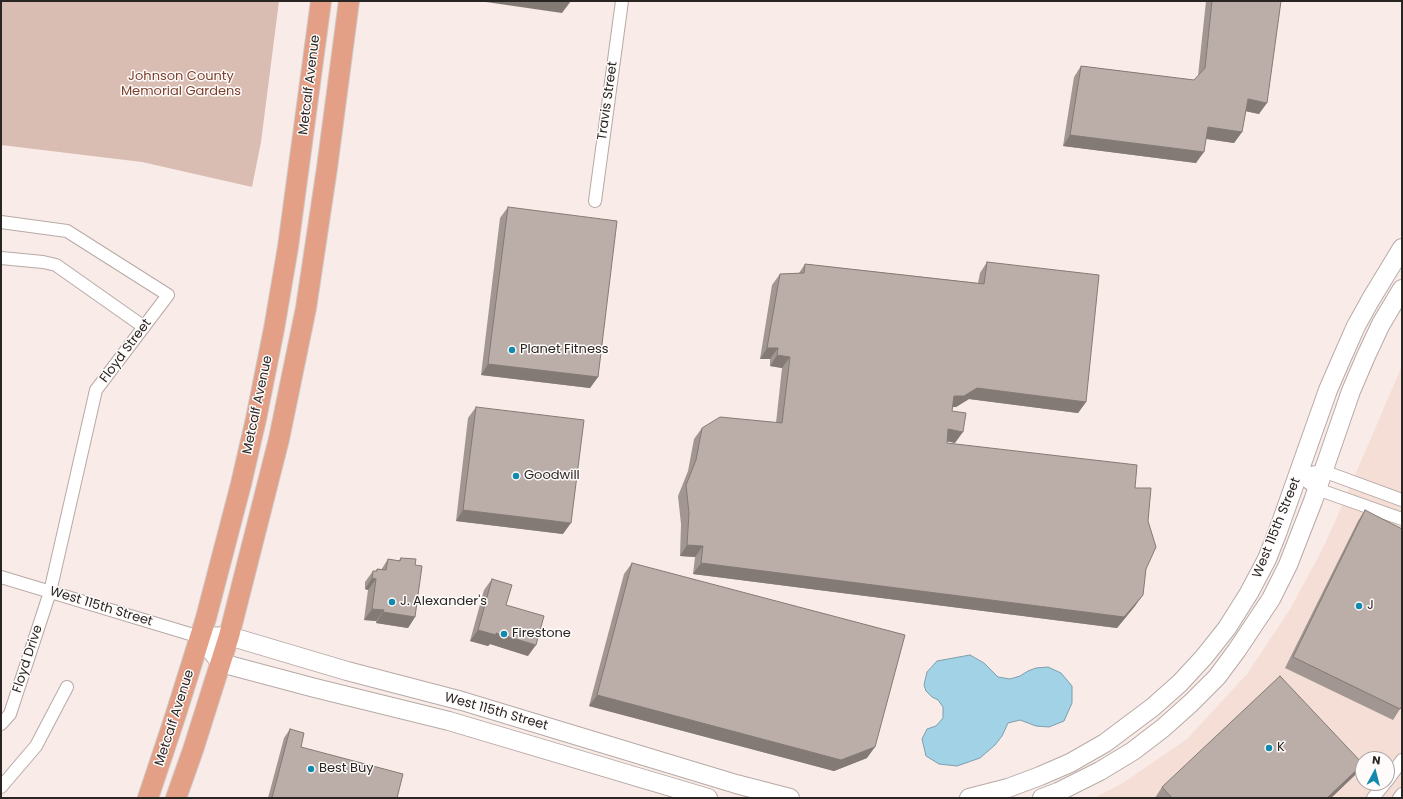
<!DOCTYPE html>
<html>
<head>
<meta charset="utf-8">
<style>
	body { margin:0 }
	#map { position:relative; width:1403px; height:799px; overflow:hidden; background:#f9ebe7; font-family:Poppins,sans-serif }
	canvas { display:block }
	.frame { position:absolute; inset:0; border:2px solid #292523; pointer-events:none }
	.north { position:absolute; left:1355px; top:751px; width:40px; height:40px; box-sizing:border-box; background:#fefbfa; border:1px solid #a9a5a4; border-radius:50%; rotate:7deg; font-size:11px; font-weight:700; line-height:16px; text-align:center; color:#292523 }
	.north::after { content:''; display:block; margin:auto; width:14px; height:18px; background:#118aad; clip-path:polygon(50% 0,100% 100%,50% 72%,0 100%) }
</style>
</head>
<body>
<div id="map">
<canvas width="1403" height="799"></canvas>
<div class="frame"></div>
<div class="north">N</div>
</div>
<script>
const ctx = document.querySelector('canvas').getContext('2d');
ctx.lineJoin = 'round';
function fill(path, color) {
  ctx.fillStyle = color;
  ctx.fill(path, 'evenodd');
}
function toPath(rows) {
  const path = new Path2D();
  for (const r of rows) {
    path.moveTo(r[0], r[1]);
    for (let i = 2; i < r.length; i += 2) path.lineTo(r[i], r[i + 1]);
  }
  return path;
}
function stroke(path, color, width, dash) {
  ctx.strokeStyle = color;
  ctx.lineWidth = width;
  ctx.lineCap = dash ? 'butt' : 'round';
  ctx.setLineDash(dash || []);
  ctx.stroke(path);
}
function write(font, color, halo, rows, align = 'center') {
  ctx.font = font + ' Poppins,sans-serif';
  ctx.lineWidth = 3;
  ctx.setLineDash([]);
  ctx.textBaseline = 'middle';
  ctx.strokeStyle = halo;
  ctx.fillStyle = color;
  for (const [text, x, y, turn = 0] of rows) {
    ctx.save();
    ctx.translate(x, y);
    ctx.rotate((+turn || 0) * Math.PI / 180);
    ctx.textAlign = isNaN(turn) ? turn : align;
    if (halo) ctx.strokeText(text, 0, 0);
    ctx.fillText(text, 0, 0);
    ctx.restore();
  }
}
fill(toPath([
	[1402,366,1402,798,1094,798,1123,783,1187,739,1247,674,1289,611,1321,552,1338,515],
	[1363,759,1387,759,1387,783,1363,783]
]), '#f4ded6');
fill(toPath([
	[1,1,279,1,261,142,252,187,142,162,1,145]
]), '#dabdb2');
const water = toPath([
	[970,655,984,663,998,677,1010,679,1020,676,1028,671,1036,668,1048,667,1061,673,1072,686,1072,703,1064,721,1049,727,1036,726,1020,720,1008,723,1002,736,995,745,980,758,957,766,939,764,926,756,922,739,927,729,936,726,943,718,943,707,938,700,932,697,926,691,924,685,927,672,937,661,970,655]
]);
fill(water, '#a2d2e6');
stroke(water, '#7e9eac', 1);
const street = toPath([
	[595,201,622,1],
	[1,222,67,231,168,295,96,390,50,592,10,714,1,724],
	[1,258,43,262,56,265,144,327],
	[1298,475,1317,489,1402,519],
	[1298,475,1323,471,1402,500],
	[1,577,200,637],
	[1387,781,1402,760],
	[1,787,36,746,67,687],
	[1373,798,1385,783],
	[1399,798,1402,794]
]);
const secondary = toPath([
	[200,637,229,636,347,671,462,701,736,784,790,798],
	[200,637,221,663,315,688,449,721,708,798],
	[969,798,1008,788,1040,776,1070,763,1105,743,1153,707,1180,683,1204,657,1227,628,1249,593,1267,559,1278,531,1328,390,1341,360,1356,326,1371,299,1402,248],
	[1042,798,1058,792,1100,771,1133,751,1163,728,1191,703,1217,677,1237,650,1271,599,1288,565,1313,501,1351,391,1366,356,1381,324,1402,289]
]);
const primary = toPath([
	[148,798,175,717,206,618,241,484,256,419,274,329,288,247,321,1],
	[176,798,193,750,229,636,279,439,306,308,327,168,349,1]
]);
stroke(street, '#b7aaa6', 14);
stroke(secondary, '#b7aaa6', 20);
stroke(primary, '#cccbca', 22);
stroke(street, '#fff', 12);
stroke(secondary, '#fff', 18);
stroke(primary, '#e4a086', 20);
fill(toPath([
	[1206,1,1281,1,1259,114,1246,111,1242,132,1234,143,1206,139,1196,163,1063,146,1074,77,1081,66,1194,80,1198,76],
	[508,207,598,377,590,388,481,375,500,218],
	[987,262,1086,402,1078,413,969,399,956,407,952,407,952,411,955,443,947,441,947,443,1135,488,1148,521,1146,569,1135,606,1117,628,693,574,695,557,680,556,681,524,678,496,688,471,694,439,702,428,776,423,782,368,770,366,770,359,760,359,772,285,780,274,799,273,805,264,978,283,980,273],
	[476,407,563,534,456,521,468,418],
	[1365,510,1400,709,1393,720,1285,668,1358,521],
	[401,558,415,565,415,617,408,628,376,623,376,621,364,620,368,590,365,589,365,582,373,571,376,571,377,569,381,570,388,559,398,561],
	[632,563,867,758,834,771,589,706,624,574],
	[492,579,506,605,528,656,490,644,488,646,470,641,484,590],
	[290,729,301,747,397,798,268,798,284,738],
	[1363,764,1355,775,1331,798,1155,798,1162,787]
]), '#a19691');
fill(toPath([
	[479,1,571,1,562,13],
	[1248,99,1267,103,1259,114,1240,110],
	[1208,127,1242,132,1234,143,1201,138],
	[1070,135,1204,152,1196,163,1063,146],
	[767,348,778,348,770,359,760,359],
	[777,355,790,357,782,368,770,366],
	[488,364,598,377,590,388,481,375],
	[977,388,1086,402,1078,413,969,399,956,407,946,407,954,396],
	[948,429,963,432,955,443,941,440],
	[463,510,571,523,563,534,456,521],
	[687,545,703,546,695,557,680,556],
	[701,563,1143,595,1135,606,1117,628,693,574],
	[372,578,376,579,368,590,365,589],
	[372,609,384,610,376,621,364,620],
	[383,612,415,617,408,628,376,623],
	[478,630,496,633,536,645,528,656,490,644,488,646,470,641],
	[597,695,875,747,867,758,834,771,589,706],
	[1363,764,1355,775,1331,798,1327,798]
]), '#837a76');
const building = toPath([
	[1212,1,1281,1,1267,103,1248,99,1242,132,1208,127,1204,152,1070,135,1081,66,1194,80,1205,68,1212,1],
	[508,207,617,221,598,377,488,364,508,207],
	[987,262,1099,275,1086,402,977,388,964,396,954,396,952,411,966,413,963,432,948,429,947,443,1137,465,1135,488,1151,488,1148,521,1156,547,1146,569,1143,595,1124,617,701,563,703,546,687,545,689,513,686,485,696,460,702,428,720,417,782,423,790,357,777,355,778,348,767,348,780,274,804,273,805,264,984,284,987,262],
	[476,407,584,420,571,523,463,510,476,407],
	[1365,510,1402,529,1402,706,1400,709,1293,657,1365,510],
	[401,558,416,559,415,565,422,566,415,617,383,612,384,610,372,609,376,579,372,578,373,571,377,571,377,569,386,570,388,559,400,561,401,558],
	[632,563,905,635,875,747,841,760,597,695,632,563],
	[492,579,512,585,506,605,544,616,536,645,496,633,496,635,478,630,492,579],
	[1280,676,1363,764,1327,798,1172,798,1162,787,1280,676],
	[290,729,304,733,301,747,403,774,397,798,272,798,290,729]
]);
fill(building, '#bbaea9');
stroke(building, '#837a76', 1);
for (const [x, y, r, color] of [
	[512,350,4,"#118aad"],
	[516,476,4,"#118aad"],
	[392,602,4,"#118aad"],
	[1359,606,4,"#118aad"],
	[504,634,4,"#118aad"],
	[1269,748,4,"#118aad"],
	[311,769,4,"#118aad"]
]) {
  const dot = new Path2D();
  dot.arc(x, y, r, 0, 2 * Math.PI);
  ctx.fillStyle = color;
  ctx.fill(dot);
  stroke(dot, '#fefbfa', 1.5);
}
write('13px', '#7c412c', '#fefbfa', [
	["Johnson County",181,77],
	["Memorial Gardens",181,92]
]);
write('13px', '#292523', '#fefbfa', [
	["Metcalf Avenue",310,85,-83],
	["Travis Street",608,101,-82],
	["Floyd Street",126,351,-53],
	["Metcalf Avenue",258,405,-78],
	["West 115th Street",1277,528,-68],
	["West 115th Street",101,607,17],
	["Floyd Drive",28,659,-72],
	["West 115th Street",496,712,16],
	["Metcalf Avenue",175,718,-72]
]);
write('13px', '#292523', '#fefbfa', [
	["Planet Fitness",520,350],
	["Goodwill",524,476],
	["J. Alexander's",400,602],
	["J",1367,606],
	["Firestone",512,634],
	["K",1277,748],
	["Best Buy",319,769]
], 'left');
</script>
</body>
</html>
